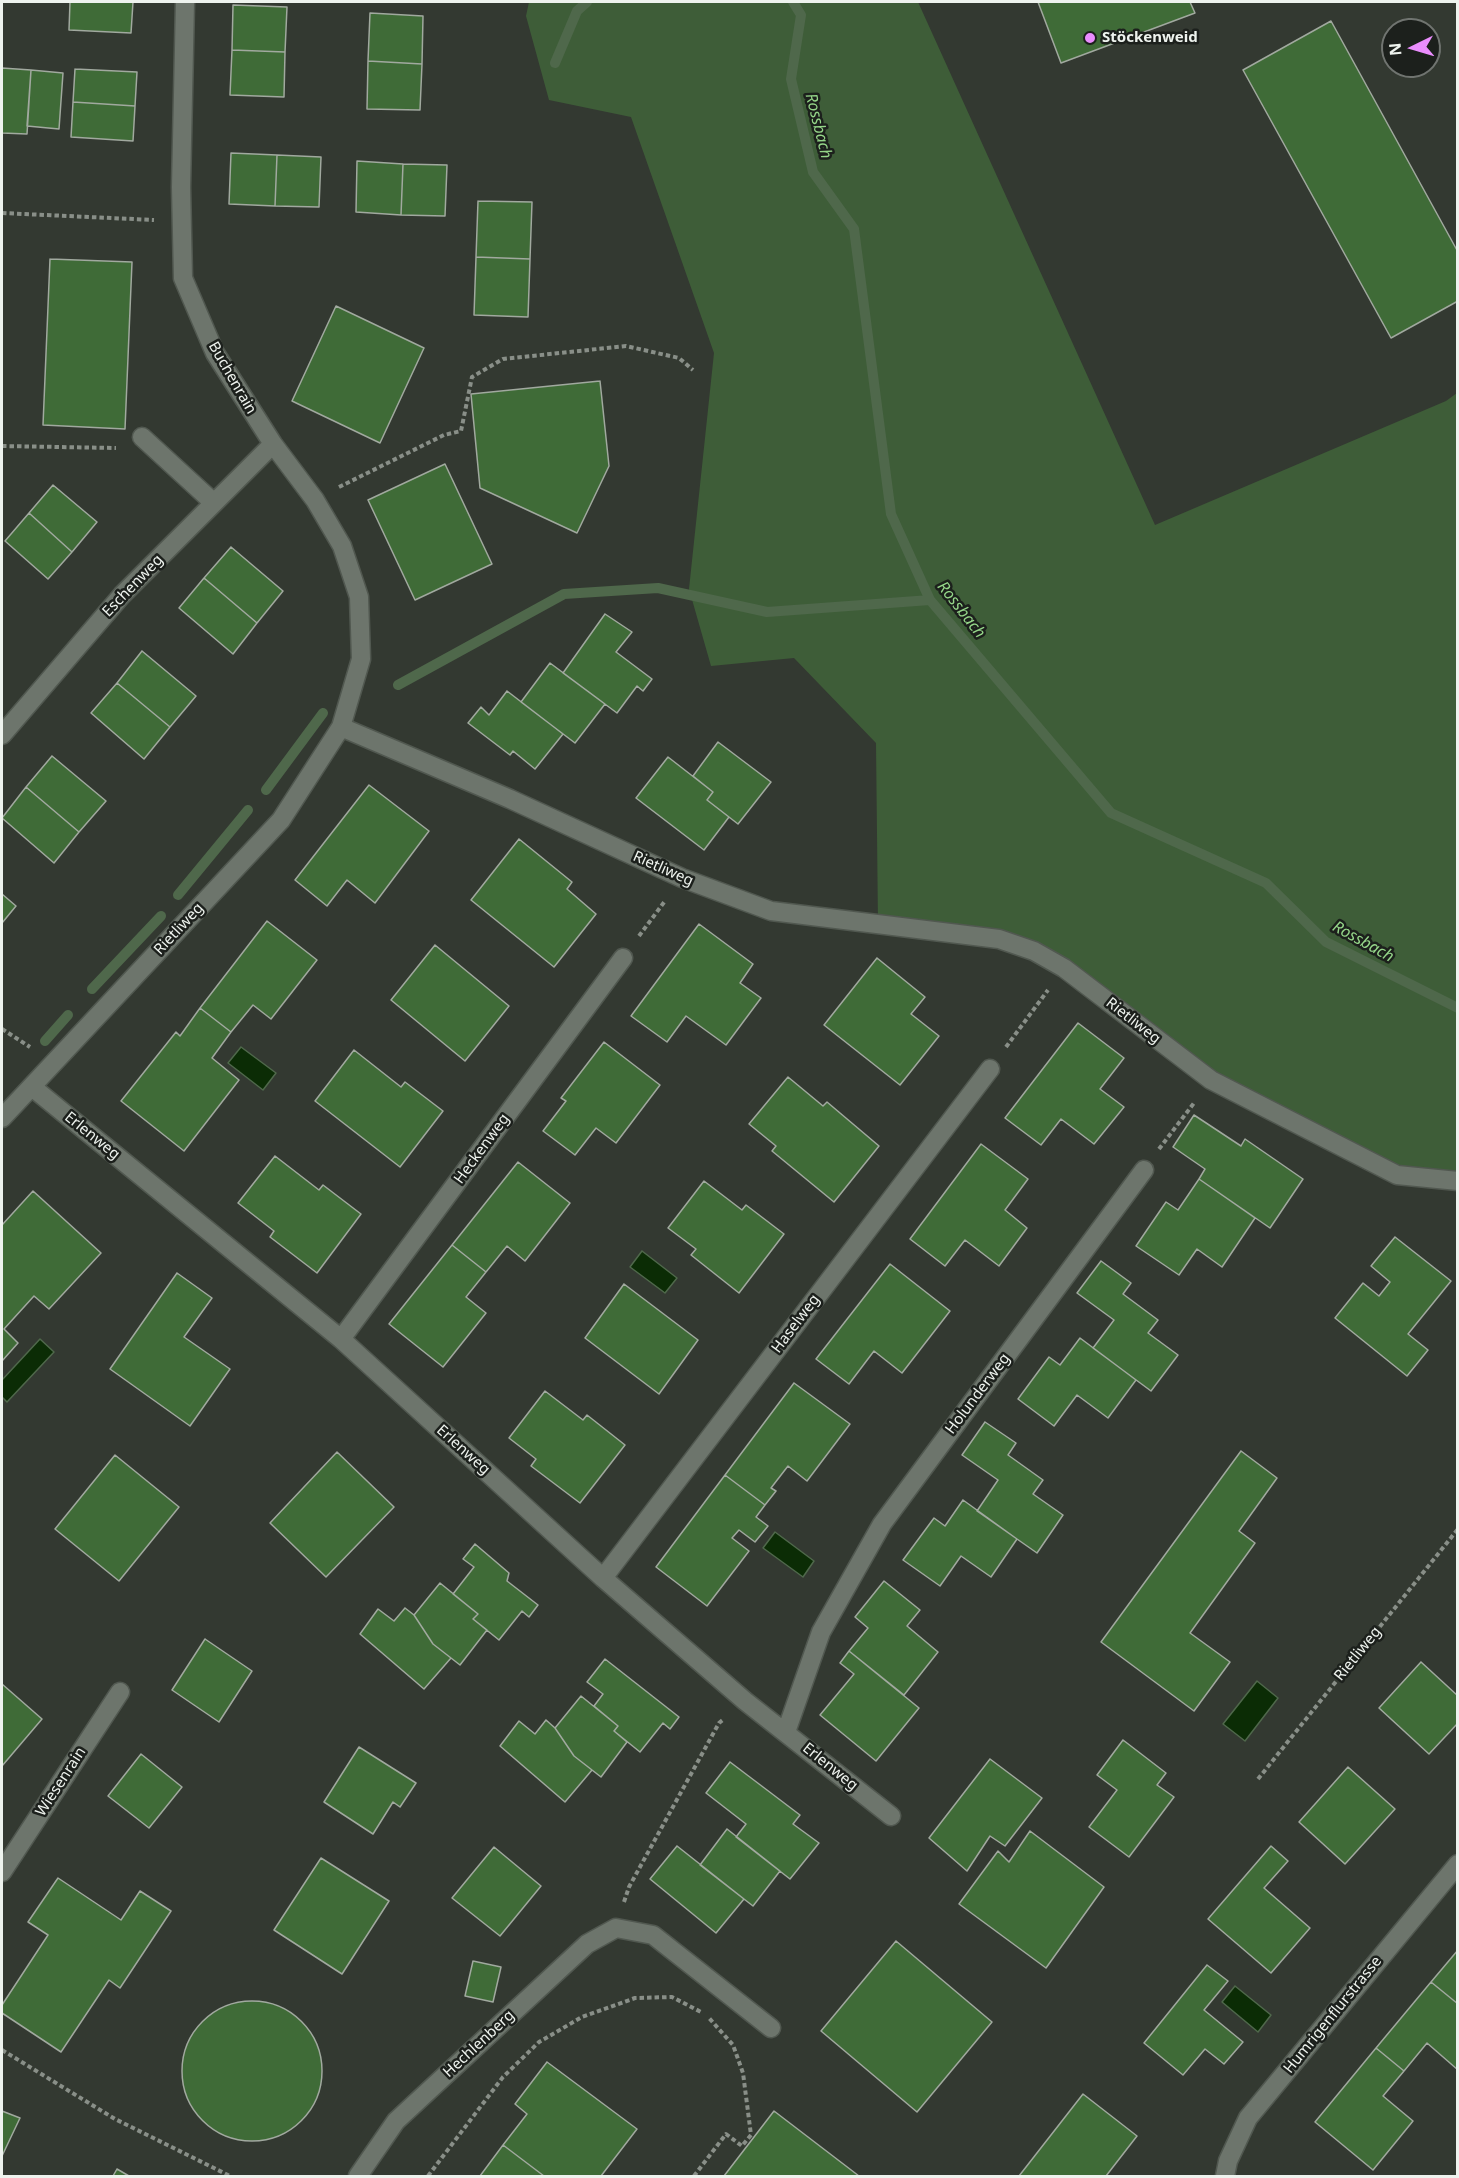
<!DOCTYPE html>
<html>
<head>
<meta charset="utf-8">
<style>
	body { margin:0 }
	#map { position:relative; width:1459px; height:2178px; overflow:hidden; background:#333931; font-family:"Noto Sans",sans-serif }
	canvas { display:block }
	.frame { position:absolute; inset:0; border:3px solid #eef3ee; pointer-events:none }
	.north { position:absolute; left:1381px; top:18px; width:60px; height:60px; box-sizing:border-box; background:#1c201c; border:2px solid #707470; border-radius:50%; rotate:265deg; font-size:16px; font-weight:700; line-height:24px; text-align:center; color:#eef3ee }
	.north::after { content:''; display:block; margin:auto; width:21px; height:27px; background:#ea8dfd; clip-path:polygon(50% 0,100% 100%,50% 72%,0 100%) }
</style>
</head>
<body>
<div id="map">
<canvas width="1459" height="2178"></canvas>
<div class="frame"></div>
<div class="north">N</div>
</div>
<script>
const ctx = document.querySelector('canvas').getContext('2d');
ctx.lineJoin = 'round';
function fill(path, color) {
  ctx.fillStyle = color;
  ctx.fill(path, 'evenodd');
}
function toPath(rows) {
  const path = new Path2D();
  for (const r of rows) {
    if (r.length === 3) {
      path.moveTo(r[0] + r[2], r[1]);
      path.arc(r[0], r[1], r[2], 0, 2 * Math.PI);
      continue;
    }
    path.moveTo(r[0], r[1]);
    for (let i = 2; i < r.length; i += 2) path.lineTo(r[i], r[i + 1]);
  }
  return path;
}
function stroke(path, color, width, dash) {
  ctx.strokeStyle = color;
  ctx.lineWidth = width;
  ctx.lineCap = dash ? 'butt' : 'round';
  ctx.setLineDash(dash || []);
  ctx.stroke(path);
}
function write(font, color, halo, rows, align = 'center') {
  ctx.font = font + ' "Noto Sans",sans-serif';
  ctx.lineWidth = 5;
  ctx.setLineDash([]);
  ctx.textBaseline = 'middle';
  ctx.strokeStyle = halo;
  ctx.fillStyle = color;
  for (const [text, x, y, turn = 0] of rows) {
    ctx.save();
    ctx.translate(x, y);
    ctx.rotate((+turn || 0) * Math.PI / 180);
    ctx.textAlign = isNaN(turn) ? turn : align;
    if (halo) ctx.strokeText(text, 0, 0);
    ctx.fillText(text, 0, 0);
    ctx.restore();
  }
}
fill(toPath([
	[529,2,918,2,1155,525,1446,401,1457,393,1457,1181,1397,1175,1211,1080,1064,968,999,939,878,924,876,743,794,658,711,666,689,589,714,353,631,117,549,100,526,16]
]), '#3e5d38');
const water = toPath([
	[241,1047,276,1073,263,1090,228,1063,241,1047],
	[642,1251,677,1278,665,1293,630,1267,642,1251],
	[40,1339,54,1352,7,1402,2,1397,2,1380,40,1339],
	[775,1532,814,1561,803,1577,763,1548,775,1532],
	[1257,1681,1278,1698,1245,1741,1223,1724,1257,1681],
	[1235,1986,1271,2015,1258,2032,1222,2002,1235,1986]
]);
fill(water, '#0b2c05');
stroke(water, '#4f684b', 1.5);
stroke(toPath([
	[793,2,801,15,791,79,813,172,854,229,891,514,930,600,1111,813,1266,883,1326,942,1458,1008],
	[555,63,577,11,587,2],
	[398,685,564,594,658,588,767,612,930,600],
	[266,790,323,713],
	[178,895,248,810],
	[92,989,161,916],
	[45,1041,68,1015]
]), '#4f684b', 10);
const building = toPath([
	[70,2,133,2,131,33,69,30,70,2],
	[1038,2,1190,2,1195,13,1061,63,1038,2],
	[233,5,287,7,285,52,232,50,233,5],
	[370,13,423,16,422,64,368,61,370,13],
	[1331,21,1458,252,1458,301,1391,338,1243,70,1331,21],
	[232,50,285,52,284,97,230,95,232,50],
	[368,61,422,64,420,110,367,109,368,61],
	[2,68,31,70,27,134,2,133,2,68],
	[75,69,137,72,135,106,73,102,75,69],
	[31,70,63,73,59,129,27,126,31,70],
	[73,102,135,106,133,141,71,137,73,102],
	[231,153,277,155,275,206,229,204,231,153],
	[277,155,321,157,319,207,275,206,277,155],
	[357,161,403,164,401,215,356,212,357,161],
	[403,164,447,165,445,216,401,215,403,164],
	[478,201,532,202,530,259,476,257,478,201],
	[476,257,530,259,528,317,474,315,476,257],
	[50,259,132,262,125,429,43,425,50,259],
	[336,306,424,348,380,443,292,401,336,306],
	[600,381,609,466,577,533,480,488,471,394,600,381],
	[445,464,492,564,415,600,368,500,445,464],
	[53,485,97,522,72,552,29,513,53,485],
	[29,513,72,552,48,579,5,541,29,513],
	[231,547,283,591,257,623,204,578,231,547],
	[204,578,257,623,233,654,179,608,204,578],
	[605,614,632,632,616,652,652,679,643,691,637,686,617,713,563,673,605,614],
	[142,651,196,696,170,727,117,683,142,651],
	[550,663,605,704,575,743,521,702,550,663],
	[117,683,170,727,144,759,91,713,117,683],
	[507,691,563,734,535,769,513,751,510,755,468,723,481,707,489,715,507,691],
	[718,742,771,782,738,824,707,800,713,792,693,776,718,742],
	[52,756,106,801,79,832,26,787,52,756],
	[668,757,713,792,707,800,729,817,704,850,636,798,668,757],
	[369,785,429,831,375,903,347,880,327,906,295,880,369,785],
	[26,787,79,832,54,863,2,818,26,787],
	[519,839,572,882,567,889,596,914,554,967,471,900,519,839],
	[2,894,16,906,2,923,2,894],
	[267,921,317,960,271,1019,253,1005,231,1032,200,1008,267,921],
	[699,924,753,964,740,983,761,998,726,1045,686,1016,667,1042,631,1016,699,924],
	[435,945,509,1006,465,1061,391,1000,435,945],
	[877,958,925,997,911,1014,939,1036,900,1085,824,1025,877,958],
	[200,1008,231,1032,212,1058,239,1080,184,1151,121,1101,176,1032,180,1036,200,1008],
	[1078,1023,1124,1058,1100,1089,1124,1107,1094,1144,1061,1119,1041,1145,1005,1118,1078,1023],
	[604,1042,660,1085,616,1143,596,1128,575,1155,543,1131,566,1101,561,1098,604,1042],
	[354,1050,401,1087,405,1082,443,1111,400,1167,315,1101,354,1050],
	[788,1077,823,1106,827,1102,879,1146,834,1202,772,1151,776,1146,749,1124,788,1077],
	[1194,1115,1241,1146,1245,1139,1303,1179,1270,1228,1199,1179,1205,1169,1173,1147,1194,1115],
	[981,1144,1028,1179,1005,1210,1027,1228,999,1266,965,1240,945,1266,910,1239,981,1144],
	[275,1156,319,1190,323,1185,361,1214,317,1273,270,1237,274,1231,238,1203,275,1156],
	[518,1162,570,1203,525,1261,507,1246,486,1272,452,1245,518,1162],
	[1199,1179,1255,1218,1222,1267,1197,1249,1179,1275,1136,1246,1166,1202,1178,1210,1199,1179],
	[704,1181,742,1210,746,1205,784,1234,739,1293,691,1255,696,1249,668,1228,704,1181],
	[33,1191,101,1253,49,1309,34,1296,4,1329,18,1343,2,1361,2,1225,33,1191],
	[1395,1237,1451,1281,1408,1334,1428,1350,1407,1376,1335,1318,1363,1283,1379,1296,1390,1282,1371,1266,1395,1237],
	[452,1245,486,1272,466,1297,486,1313,443,1367,389,1324,452,1245],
	[1101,1261,1131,1283,1123,1294,1158,1320,1148,1333,1178,1355,1151,1391,1093,1348,1114,1320,1077,1293,1101,1261],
	[890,1264,950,1311,902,1373,874,1351,849,1384,816,1359,890,1264],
	[177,1273,212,1298,184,1337,230,1369,190,1426,110,1369,177,1273],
	[624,1284,698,1340,659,1394,585,1338,624,1284],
	[1080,1338,1136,1380,1108,1418,1077,1395,1054,1426,1018,1399,1049,1357,1060,1365,1080,1338],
	[794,1383,850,1424,807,1481,788,1466,771,1488,776,1491,765,1505,725,1475,794,1383],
	[545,1391,583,1420,587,1415,625,1445,580,1503,531,1466,536,1459,509,1438,545,1391],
	[985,1422,1016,1443,1008,1455,1043,1480,1033,1494,1063,1515,1037,1553,977,1511,998,1480,962,1455,985,1422],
	[1241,1451,1277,1478,1239,1531,1255,1543,1190,1633,1230,1662,1194,1711,1101,1642,1241,1451],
	[337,1452,394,1507,326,1577,270,1523,337,1452],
	[115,1455,179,1507,119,1581,55,1529,115,1455],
	[725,1475,765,1505,756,1517,768,1526,755,1542,739,1530,732,1538,749,1551,707,1606,656,1567,725,1475],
	[963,1500,1017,1539,991,1577,961,1556,940,1586,903,1560,934,1518,945,1526,963,1500],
	[475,1544,509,1573,507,1581,538,1605,529,1617,522,1611,499,1640,473,1619,478,1614,453,1594,474,1567,463,1559,475,1544],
	[884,1581,920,1610,907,1626,938,1652,904,1695,849,1651,868,1628,855,1617,884,1581],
	[440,1583,478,1614,473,1619,487,1630,460,1665,433,1644,414,1615,440,1583],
	[405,1608,414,1615,433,1644,451,1658,424,1689,360,1634,378,1609,394,1621,405,1608],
	[205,1639,252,1671,219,1722,172,1690,205,1639],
	[849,1651,919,1708,876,1761,820,1715,854,1674,840,1663,849,1651],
	[605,1659,679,1717,670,1729,663,1723,640,1752,614,1731,618,1726,594,1706,603,1694,587,1682,605,1659],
	[1421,1662,1458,1696,1458,1723,1429,1754,1379,1708,1421,1662],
	[2,1684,42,1719,2,1766,2,1684],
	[581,1696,618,1726,614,1731,627,1742,601,1777,574,1756,555,1728,581,1696],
	[546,1720,555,1728,574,1756,592,1770,565,1802,500,1746,519,1721,535,1734,546,1720],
	[1123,1740,1166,1773,1157,1785,1174,1797,1129,1857,1089,1827,1117,1790,1097,1775,1123,1740],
	[359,1747,416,1783,400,1807,393,1802,373,1834,324,1802,359,1747],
	[141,1754,182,1787,149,1828,108,1796,141,1754],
	[990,1759,1042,1798,1005,1846,990,1836,967,1871,929,1838,990,1759],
	[730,1762,800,1815,793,1824,819,1843,790,1879,736,1837,746,1824,706,1793,730,1762],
	[1348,1767,1395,1809,1345,1864,1299,1822,1348,1767],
	[727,1829,780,1871,753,1906,700,1865,727,1829],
	[1030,1831,1104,1887,1046,1968,959,1904,998,1851,1009,1862,1030,1831],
	[677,1846,744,1899,716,1933,650,1879,677,1846],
	[1271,1846,1288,1861,1264,1888,1310,1928,1271,1973,1208,1919,1271,1846],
	[494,1847,541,1886,500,1936,452,1898,494,1847],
	[321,1858,389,1901,342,1974,274,1930,321,1858],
	[58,1878,121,1920,140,1891,171,1911,120,1988,109,1980,61,2052,2,2013,2,2005,48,1935,28,1922,58,1878],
	[896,1941,992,2022,917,2112,821,2031,896,1941],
	[1458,1950,1458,2004,1431,1982,1458,1950],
	[473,1961,501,1967,493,2002,465,1996,473,1961],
	[1207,1965,1228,1981,1204,2010,1243,2042,1224,2064,1205,2049,1183,2075,1144,2043,1207,1965],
	[1431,1982,1458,2004,1458,2070,1427,2043,1404,2071,1376,2048,1431,1982],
	[252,2071,70],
	[1376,2048,1404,2071,1383,2096,1413,2121,1373,2170,1315,2122,1376,2048],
	[547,2062,637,2129,601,2176,544,2176,503,2145,527,2114,515,2104,547,2062],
	[1083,2094,1137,2136,1106,2176,1019,2176,1083,2094],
	[2,2111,20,2118,2,2156,2,2111],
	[774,2111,859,2176,724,2176,774,2111],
	[503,2145,544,2176,480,2176,503,2145],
	[117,2169,129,2176,113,2176,117,2169]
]);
fill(building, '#3f6b37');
stroke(building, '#a1a99f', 1.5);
const minor = toPath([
	[142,437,214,503],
	[341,727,510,799,682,878,771,911,999,939,1034,951,1064,968,1211,1080,1397,1175,1458,1181],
	[2,735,122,595,273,444],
	[32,1087,341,1339,603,1578,745,1701,891,1816],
	[2,1118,281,820,341,727,361,659,359,597,342,546,315,500,273,444,215,353,183,278,181,187,185,2],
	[341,1339,623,958],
	[603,1578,990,1069],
	[786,1732,821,1632,882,1524,1144,1170],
	[2,1872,120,1692],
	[358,2176,396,2121,587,1944,616,1928,653,1935,771,2028],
	[1225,2176,1228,2161,1248,2118,1458,1864]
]);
stroke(minor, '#515850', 21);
stroke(toPath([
	[2,213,154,220],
	[2,446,116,448],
	[339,487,444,435,461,431,472,377,503,359,626,346,679,358,693,370],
	[639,936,665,901],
	[2,1029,30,1047],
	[1006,1047,1048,990],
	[1159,1149,1194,1103],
	[1258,1779,1458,1529],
	[624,1902,629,1887,719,1723,724,1719],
	[2,2050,115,2119,230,2176],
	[428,2176,503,2077,539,2042,582,2017,635,1998,672,1997,701,2012],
	[694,2176,726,2134,742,2146,751,2135,743,2073,733,2045,709,2018]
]), '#898f88', 4, [4.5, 3]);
stroke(minor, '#6d756c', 18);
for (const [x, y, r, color] of [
	[1090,38,6,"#ea8dfd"]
]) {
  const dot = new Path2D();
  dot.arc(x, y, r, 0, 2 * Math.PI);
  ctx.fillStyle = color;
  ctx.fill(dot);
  stroke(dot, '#1c201c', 2);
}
write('bold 15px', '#eef3ee', '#1c201c', [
	["Stöckenweid",1102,38]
], 'left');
write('15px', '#eef3ee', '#1c201c', [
	["Buchenrain",232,378,60],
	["Eschenweg",133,586,-46],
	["Rietliweg",663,869,24],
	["Rietliweg",179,929,-47],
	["Rietliweg",1133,1021,38],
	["Erlenweg",92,1136,39],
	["Heckenweg",482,1149,-54],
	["Haselweg",796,1324,-53],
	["Holunderweg",978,1394,-53],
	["Erlenweg",463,1450,42],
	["Rietliweg",1358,1654,-51],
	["Erlenweg",830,1767,39],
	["Wiesenrain",61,1782,-57],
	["Humrigenflurstrasse",1333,2015,-51],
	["Hechlenberg",479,2044,-43]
]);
write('italic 16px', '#95d689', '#1c201c', [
	["Rossbach",818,126,76],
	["Rossbach",961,610,52],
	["Rossbach",1363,942,29]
]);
</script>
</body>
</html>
